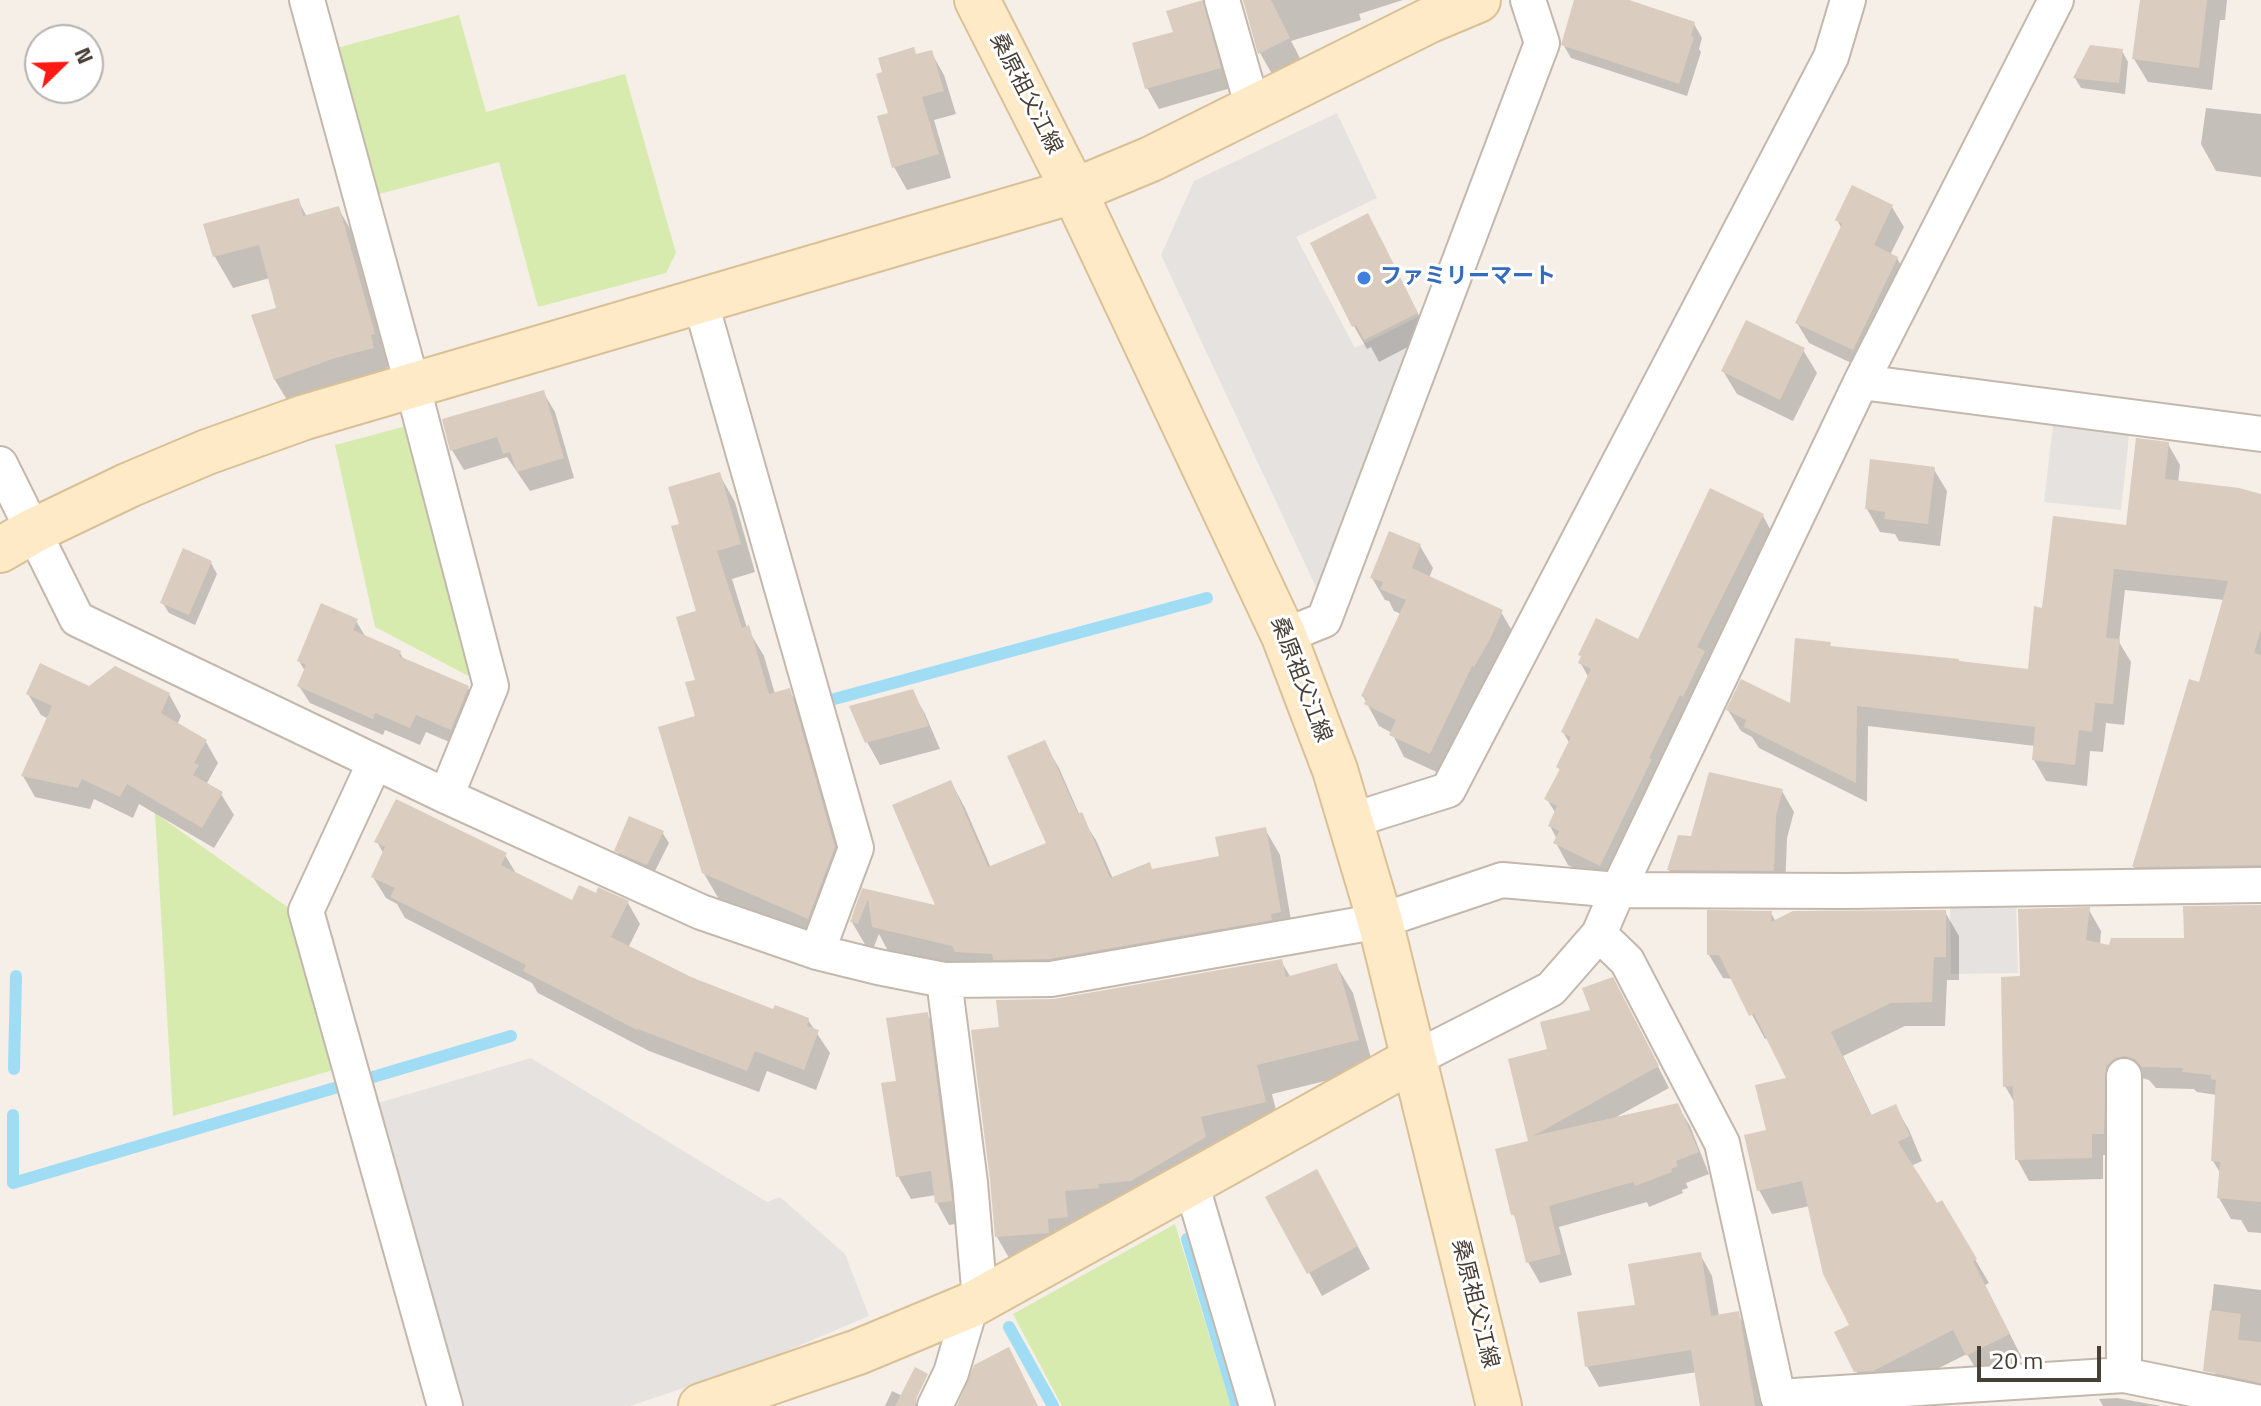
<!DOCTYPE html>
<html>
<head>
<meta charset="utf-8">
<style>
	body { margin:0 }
	#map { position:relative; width:2261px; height:1406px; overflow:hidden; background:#f5efe7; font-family:"Titillium Web",sans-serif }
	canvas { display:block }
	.north { position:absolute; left:24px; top:24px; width:80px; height:80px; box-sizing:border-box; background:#fff; border:2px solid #b6b2af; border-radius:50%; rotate:67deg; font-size:22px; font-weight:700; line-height:32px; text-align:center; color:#483f36 }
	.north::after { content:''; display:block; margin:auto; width:28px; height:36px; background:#ff1a14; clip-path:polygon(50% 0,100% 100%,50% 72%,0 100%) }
	.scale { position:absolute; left:1977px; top:1346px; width:124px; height:36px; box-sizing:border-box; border:4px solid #483f36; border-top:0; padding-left:10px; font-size:24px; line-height:28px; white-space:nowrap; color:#483f36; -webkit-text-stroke:6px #fff; paint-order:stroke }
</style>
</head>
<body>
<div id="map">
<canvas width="2261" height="1406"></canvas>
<div class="north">N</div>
<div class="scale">20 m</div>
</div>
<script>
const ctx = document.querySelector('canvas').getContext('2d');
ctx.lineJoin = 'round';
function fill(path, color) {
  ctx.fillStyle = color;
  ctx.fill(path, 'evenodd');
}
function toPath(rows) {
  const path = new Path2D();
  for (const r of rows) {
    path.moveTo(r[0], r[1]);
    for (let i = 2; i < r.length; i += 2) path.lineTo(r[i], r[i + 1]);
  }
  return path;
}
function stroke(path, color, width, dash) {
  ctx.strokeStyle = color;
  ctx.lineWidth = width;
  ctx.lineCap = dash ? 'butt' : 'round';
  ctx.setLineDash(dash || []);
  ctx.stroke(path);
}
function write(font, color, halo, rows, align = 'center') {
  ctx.font = font + ' "Titillium Web","Noto Sans JP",sans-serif';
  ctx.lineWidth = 6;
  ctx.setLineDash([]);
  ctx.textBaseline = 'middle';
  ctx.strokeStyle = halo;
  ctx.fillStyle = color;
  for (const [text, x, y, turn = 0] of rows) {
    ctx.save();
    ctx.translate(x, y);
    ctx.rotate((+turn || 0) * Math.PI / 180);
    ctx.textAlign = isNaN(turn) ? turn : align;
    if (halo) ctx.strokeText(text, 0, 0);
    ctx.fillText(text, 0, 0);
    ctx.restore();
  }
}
fill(toPath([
	[459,15,486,112,625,74,676,253,666,273,538,307,499,162,372,196,333,49],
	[414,424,482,683,375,627,335,445],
	[155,813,293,911,337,1069,173,1116],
	[1175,1224,1231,1406,1062,1406,1013,1314]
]), '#d7ebae');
fill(toPath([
	[1337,113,1377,198,1296,237,1355,348,1422,315,1321,598,1161,255,1194,181],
	[2054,417,2130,426,2121,510,2044,502],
	[2016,902,2018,973,1951,974,1950,904],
	[531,1058,767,1202,780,1197,845,1254,869,1316,763,1361,630,1406,457,1406,375,1104]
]), '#e5e2df');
fill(toPath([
	[1243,0,1403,0,1359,14,1361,20,1291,41,1301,60,1272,74,1260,53],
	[1576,0,1622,0,1694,24,1702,38,1699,49,1701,52,1687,96,1571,58,1563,44],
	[2162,0,2227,0,2225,20,2220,20,2212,90,2148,82,2134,59],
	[1202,3,1213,23,1231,88,1159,109,1147,88,1175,34],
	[2122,51,2128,62,2125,94,2081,88,2075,78],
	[931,52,944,75,956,114,934,120,951,178,907,190,894,167,890,115,916,56],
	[2206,108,2261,114,2261,177,2216,171,2201,144],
	[298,200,307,217,338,208,356,239,391,365,387,367,390,379,293,410,275,380,253,316,278,309,270,278,233,288,215,257,206,225],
	[1892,207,1904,227,1890,255,1897,258,1908,278,1864,369,1809,343,1797,323,1842,229,1837,220],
	[1381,239,1429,336,1379,362,1371,347,1367,349,1354,326,1312,244],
	[1803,350,1817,373,1793,421,1737,394,1723,371],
	[543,392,555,412,574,478,530,491,507,457,464,470,452,450],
	[2168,444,2180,465,2178,483,2261,496,2261,886,2146,888,2134,867,2200,684,2225,600,2125,590,2119,642,2131,662,2124,725,2106,723,2103,752,2090,751,2087,786,2046,781,2034,760,2035,746,1868,726,1867,802,1759,748,1752,737,1741,731,1728,710,1792,706,1829,643,1832,648,2030,671,2044,610,2128,527],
	[1933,468,1947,491,1940,546,1899,541,1895,534,1880,532,1867,509],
	[719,474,735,502,755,572,732,579,747,628,764,656,775,694,789,690,805,718,850,876,824,946,720,901,703,872,697,718,699,613,682,525],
	[1763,516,1775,538,1613,887,1568,865,1556,843,1557,839,1550,826,1556,814,1547,799,1561,772,1558,767,1570,744,1563,732,1589,678,1580,662,1639,642],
	[1420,546,1433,568,1429,578,1501,612,1514,634,1443,775,1404,757,1392,733,1379,726,1363,696,1401,614,1394,611,1389,601,1385,600,1372,578],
	[211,563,217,574,195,625,169,613,162,602],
	[356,621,367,639,400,653,404,660,468,688,478,706,461,747,426,732,420,745,385,730,383,735,310,703,299,686,305,671,299,661],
	[89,689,169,694,181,716,177,725,206,742,218,763,207,783,221,794,234,815,214,848,139,804,133,818,94,799,90,809,35,797,23,776,49,719,41,715,28,694],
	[912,691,925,714,940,749,880,765,867,742],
	[1044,743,1059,768,1080,816,1096,840,1113,879,1221,858,1265,829,1280,855,1294,938,1065,984,889,953,879,934,873,949,867,948,852,922,864,891,938,908,951,782,965,808,991,868,1048,844],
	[1782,791,1794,812,1787,838,1785,891,1681,890,1669,870,1692,838],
	[662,832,669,843,653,875,623,861,617,850],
	[377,842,505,855,517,875,573,903,597,896,628,903,640,924,628,948,690,979,774,1011,808,1020,830,1053,816,1090,767,1071,759,1092,649,1051,538,993,532,983,405,918,397,904,386,898,373,877,384,854],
	[2261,907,2261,1233,2248,1232,2241,1220,2231,1219,2219,1198,2221,1174,2213,1161,2217,1095,2197,1092,2194,1089,2156,1088,2149,1080,2138,1077,2115,1155,2103,1155,2103,1179,2029,1181,2017,1159,2016,1105,2005,1086,2022,978,2089,910,2101,931,2100,945,2110,947,2186,940],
	[1945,912,1959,936,1959,980,1947,980,1945,1026,1905,1026,1843,1056,1872,1116,1895,1106,1909,1130,1922,1161,1911,1166,1937,1205,1942,1203,1989,1283,1985,1285,2022,1358,1982,1379,1967,1354,1887,1394,1870,1395,1856,1371,1852,1326,1810,1206,1772,1214,1759,1190,1768,1131,1789,1079,1768,1037,1765,1039,1733,979,1723,978,1709,955,1771,913,1776,922],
	[1281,961,1291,978,1336,965,1353,993,1374,1069,1272,1094,1281,1130,1013,1265,997,1237,1001,1029,1055,1001],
	[1624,1000,1669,1088,1616,1117,1677,1105,1690,1126,1709,1174,1686,1183,1688,1188,1682,1190,1683,1193,1649,1207,1647,1202,1559,1227,1572,1275,1540,1283,1528,1262,1518,1222,1513,1214,1549,1050,1592,1011],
	[927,1014,940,1036,963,1223,949,1225,937,1203,936,1195,911,1199,898,1176,898,1082],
	[1330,1195,1370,1269,1322,1296,1268,1198],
	[1700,1254,1712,1276,1719,1316,1738,1314,1750,1335,1762,1406,1702,1406,1697,1372,1599,1387,1587,1366,1637,1307],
	[2214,1284,2261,1290,2261,1384,2218,1379,2206,1358],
	[892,1391,915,1402,917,1406,885,1406],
	[2117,1398,2161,1406,2103,1406,2099,1399]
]), '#0003');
stroke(toPath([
	[827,701,1207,598],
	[14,1069,16,976],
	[373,1077,511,1036],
	[13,1115,13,1183,338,1087],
	[1187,1239,1237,1406],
	[1009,1327,1053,1406]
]), '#a0ddf5', 12);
fill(toPath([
	[1203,0,1221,68,1145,89,1132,43,1173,32,1166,11],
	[1243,0,1271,0,1290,38,1258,54],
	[1574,0,1629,0,1695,22,1691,36,1694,37,1679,84,1561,45],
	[2140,0,2207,0,2199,68,2132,59],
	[2090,45,2123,49,2119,83,2073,78],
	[914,47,916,54,932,50,944,91,922,97,939,154,892,168,877,116,888,113,876,74,882,72,878,58],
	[1852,185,1893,205,1874,245,1898,257,1853,350,1795,323,1842,224,1835,220],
	[299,198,303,216,339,206,375,334,371,335,374,348,335,358,274,380,251,315,276,308,259,245,213,257,203,224],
	[1368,213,1418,313,1364,340,1356,325,1352,327,1310,243],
	[1746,320,1805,348,1780,400,1721,371],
	[544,390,564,458,517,472,510,452,503,454,497,437,450,451,442,419],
	[2136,438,2169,442,2165,479,2239,488,2261,494,2261,630,2254,653,2261,655,2261,865,2132,867,2189,679,2199,682,2228,581,2114,569,2106,638,2120,639,2113,704,2095,703,2092,732,2079,730,2075,765,2032,760,2035,727,1857,706,1856,783,1744,727,1746,720,1726,710,1741,679,1790,703,1795,638,1831,642,1830,646,1959,659,1959,661,2028,669,2034,606,2042,608,2053,516,2126,525],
	[1870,459,1935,467,1928,524,1884,519,1885,512,1865,509],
	[720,472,741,544,717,551,742,628,749,625,769,694,790,688,835,847,808,919,702,873,658,727,695,716,685,682,695,680,676,617,696,611,671,526,679,524,668,487],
	[1710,488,1764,514,1697,647,1705,651,1683,697,1680,695,1649,758,1652,759,1600,866,1553,843,1559,831,1548,826,1557,806,1544,799,1560,769,1556,767,1571,737,1561,732,1591,669,1578,663,1581,656,1578,655,1596,618,1638,639],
	[1389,531,1421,544,1412,568,1503,610,1490,639,1474,667,1472,666,1430,754,1389,735,1396,720,1364,704,1367,699,1361,696,1406,600,1380,589,1383,582,1370,578],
	[183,548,212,561,189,615,160,603],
	[321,603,358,619,353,630,401,651,399,656,469,686,451,730,416,715,410,728,375,713,373,719,297,686,306,665,297,661],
	[40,663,89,686,115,666,170,693,161,713,207,740,194,763,199,765,193,775,223,792,202,828,127,784,120,797,82,779,78,788,21,776,52,706,26,694],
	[913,689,929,726,865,743,849,706],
	[1045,740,1078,814,1082,812,1110,878,1150,862,1152,869,1219,856,1215,837,1266,827,1281,912,1271,914,1272,920,1049,959,993,960,992,954,955,952,952,946,872,927,868,899,858,924,850,922,862,888,935,905,892,805,951,780,988,867,1046,843,1007,756],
	[1709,772,1783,789,1776,816,1774,871,1667,870,1678,835,1691,836],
	[396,799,507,853,501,865,572,900,579,885,596,893,598,887,629,901,611,937,691,977,773,1009,775,1005,809,1018,807,1026,819,1030,804,1070,755,1051,747,1071,638,1029,637,1030,523,971,526,965,390,897,395,888,371,877,385,847,374,842],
	[629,816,664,831,647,865,614,851],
	[2261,905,2261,1202,2217,1198,2220,1162,2211,1161,2216,1080,2211,1079,2211,1075,2182,1072,2183,1068,2142,1067,2135,1059,2125,1056,2115,1058,2106,1066,2104,1134,2092,1134,2092,1158,2015,1160,2013,1086,2003,1087,2001,977,2020,976,2018,909,2090,907,2086,940,2109,945,2111,938,2184,938,2183,906],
	[1707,910,1772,911,1771,922,1793,911,1946,910,1946,957,1934,957,1932,1002,1891,1003,1831,1032,1871,1115,1896,1104,1910,1136,1898,1142,1937,1203,1942,1200,1977,1259,1973,1261,2010,1334,1966,1356,1953,1330,1873,1371,1854,1372,1834,1332,1849,1325,1823,1274,1802,1181,1757,1191,1744,1135,1766,1130,1755,1085,1786,1078,1754,1014,1749,1016,1719,955,1707,955],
	[1282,959,1286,977,1337,963,1359,1040,1257,1065,1266,1102,1201,1117,1206,1137,1131,1181,1098,1184,1099,1188,1065,1191,1068,1217,1048,1219,1049,1233,995,1237,990,1180,971,1030,999,1027,996,1000,1054,999],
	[1613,977,1659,1066,1533,1136,1678,1103,1699,1152,1676,1161,1678,1166,1671,1169,1672,1172,1635,1186,1633,1182,1549,1206,1561,1254,1526,1263,1514,1214,1511,1215,1495,1149,1528,1141,1508,1059,1547,1049,1540,1022,1590,1010,1582,988],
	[928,1012,952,1201,935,1203,931,1171,896,1177,881,1083,896,1081,886,1018],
	[1317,1169,1358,1246,1307,1274,1265,1197],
	[1701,1252,1711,1316,1739,1311,1755,1406,1700,1406,1691,1350,1585,1367,1577,1312,1635,1305,1628,1264],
	[2210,1310,2241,1314,2238,1340,2261,1342,2261,1383,2203,1371],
	[1009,1347,1038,1406,957,1406,974,1365],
	[915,1367,928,1374,917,1397,915,1406,895,1406]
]), '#daccbf');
const street = toPath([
	[307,0,412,384,491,686,446,796],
	[1222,0,1253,108],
	[700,300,856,848,817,952],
	[1861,382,2261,434],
	[0,464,77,619,446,796,701,912,817,952,878,967,944,980,1051,979,1380,921,1502,880,1618,890,1846,891,2261,885],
	[1284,636,1324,620,1542,43,1528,0],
	[375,762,306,911,445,1406],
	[1350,821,1448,790,1831,57,1848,0],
	[1599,934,1627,961,1722,1143,1778,1397,2124,1375,2261,1403],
	[944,980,970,1183,980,1300],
	[1414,1059,1551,989,1599,934,1618,890,1861,382,2056,0],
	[1191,1183,1257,1406],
	[2124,1375,2124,1076],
	[935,1406,951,1373,971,1305]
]);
const secondary = toPath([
	[977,0,1074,191,1284,636,1335,770,1380,921,1499,1406],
	[0,550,33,531,129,485,207,452,305,417,1074,191,1151,159,1430,20,1478,0],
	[701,1406,858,1352,971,1305,1414,1059]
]);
stroke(street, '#c4b8ac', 38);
stroke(secondary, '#dac096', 48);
stroke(street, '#fff', 34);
stroke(secondary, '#ffeac7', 44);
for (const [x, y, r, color] of [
	[1364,278,8,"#3f7fe0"]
]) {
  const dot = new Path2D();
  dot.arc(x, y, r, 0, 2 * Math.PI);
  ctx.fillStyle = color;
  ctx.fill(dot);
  stroke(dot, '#fff', 3);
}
write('22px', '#483f36', '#fff', [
	["桑原祖父江線",1025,94,63],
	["桑原祖父江線",1300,680,69],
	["桑原祖父江線",1474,1304,76]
]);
write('bold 22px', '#366cbe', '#fff', [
	["ファミリーマート",1380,278]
], 'left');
</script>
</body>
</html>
